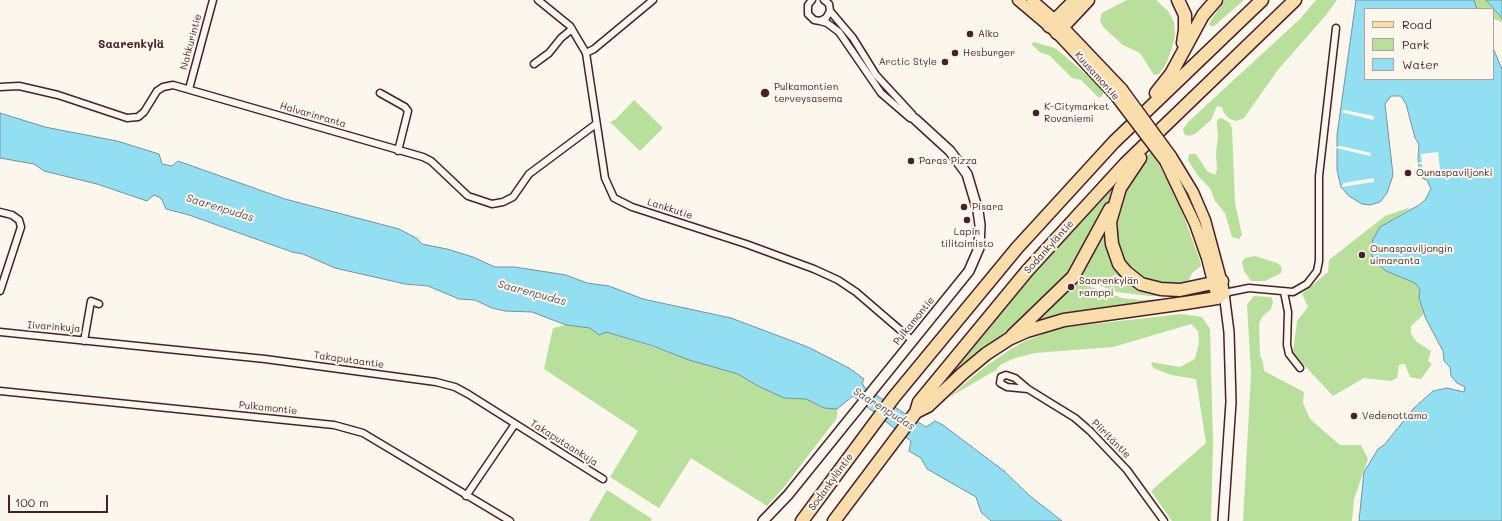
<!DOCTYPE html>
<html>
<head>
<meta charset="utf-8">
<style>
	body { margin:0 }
	#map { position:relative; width:1502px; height:521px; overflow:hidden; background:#fbf7ec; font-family:Mali,sans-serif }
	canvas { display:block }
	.legend { position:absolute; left:1364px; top:8px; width:130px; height:72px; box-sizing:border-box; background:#fbf7ec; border:1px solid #b4a19f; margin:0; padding:5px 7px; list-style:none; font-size:12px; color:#4a1f2b }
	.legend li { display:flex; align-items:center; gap:8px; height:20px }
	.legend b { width:20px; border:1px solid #b4a19f }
	.scale { position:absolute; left:8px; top:495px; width:100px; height:18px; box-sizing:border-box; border:2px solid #4a1f2b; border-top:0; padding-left:5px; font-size:12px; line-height:14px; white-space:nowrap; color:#4a1f2b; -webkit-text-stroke:3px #fbf7ec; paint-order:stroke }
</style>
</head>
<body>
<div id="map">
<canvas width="1502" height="521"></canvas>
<ul class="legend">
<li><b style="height:5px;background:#f9deab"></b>Road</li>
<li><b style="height:11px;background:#b8df9b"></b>Park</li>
<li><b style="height:11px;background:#91dff0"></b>Water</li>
</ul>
<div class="scale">100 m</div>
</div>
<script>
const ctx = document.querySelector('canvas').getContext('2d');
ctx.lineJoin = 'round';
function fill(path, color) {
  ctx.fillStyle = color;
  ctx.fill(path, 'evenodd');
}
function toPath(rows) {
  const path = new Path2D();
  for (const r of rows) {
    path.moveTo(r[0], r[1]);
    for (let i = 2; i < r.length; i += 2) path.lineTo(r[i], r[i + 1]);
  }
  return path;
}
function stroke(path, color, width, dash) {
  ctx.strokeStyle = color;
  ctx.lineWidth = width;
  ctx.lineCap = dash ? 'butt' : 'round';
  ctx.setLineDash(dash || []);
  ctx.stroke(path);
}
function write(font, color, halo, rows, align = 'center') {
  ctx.font = font + ' Mali,sans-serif';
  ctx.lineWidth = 4;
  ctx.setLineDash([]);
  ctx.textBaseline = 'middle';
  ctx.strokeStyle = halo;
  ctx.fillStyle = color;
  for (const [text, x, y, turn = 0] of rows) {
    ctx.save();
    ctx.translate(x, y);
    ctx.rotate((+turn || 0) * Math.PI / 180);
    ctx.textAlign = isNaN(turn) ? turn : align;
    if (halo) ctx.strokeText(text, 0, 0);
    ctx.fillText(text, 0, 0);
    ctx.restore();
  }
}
fill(toPath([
	[1127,0,1156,0,1168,11,1174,22,1175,36,1171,51,1166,64,1159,74,1154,75,1140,53,1123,45,1104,28,1100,21,1102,13],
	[1225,0,1244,0,1214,26,1211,26,1209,24,1211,20],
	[1316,0,1337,0,1326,15,1277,71,1244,118,1237,121,1230,119,1224,113,1222,107,1217,106,1211,120,1195,134,1189,136,1184,134,1183,129,1188,122,1300,19],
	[1474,0,1486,0,1502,18,1502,22,1493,19,1493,9,1477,9],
	[1033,42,1055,48,1105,90,1102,96,1099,98,1081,80,1072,78,1049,55,1041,53,1032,45],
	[634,100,663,128,640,151,610,122,616,119],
	[1221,118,1230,123,1232,129,1235,203,1242,235,1239,239,1232,237,1225,213,1215,201,1210,188,1198,176,1188,160,1189,154,1196,154,1207,171,1215,175,1217,170,1216,153,1218,136,1217,124,1217,120],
	[1151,151,1176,195,1199,258,1201,266,1192,273,1188,283,1175,285,1145,281,1127,268,1114,237,1119,201,1140,165],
	[1111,185,1115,189,1109,203,1085,248,1060,283,934,396,930,393,987,324],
	[1408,208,1410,209,1384,225,1386,271,1415,283,1420,289,1419,298,1424,314,1411,326,1411,334,1417,342,1431,351,1428,361,1432,364,1421,379,1410,377,1405,364,1399,365,1397,378,1391,381,1364,378,1333,396,1293,353,1297,321,1308,307,1302,294,1328,272,1329,260,1385,216],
	[1106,220,1116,266,1173,296,1150,296,1117,292,1080,278,1079,276],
	[1255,256,1277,263,1282,267,1281,273,1265,281,1251,281,1244,271,1242,262,1245,258],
	[1077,282,1122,298,1141,300,1166,299,1166,301,1020,330,1065,290,1072,289],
	[1254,296,1271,297,1273,301,1271,309,1262,317,1259,324,1260,355,1263,362,1264,371,1304,392,1303,403,1310,419,1340,445,1361,445,1368,459,1354,499,1352,521,1243,521,1251,374,1247,304],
	[1181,314,1202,317,1210,329,1213,443,1211,521,1172,521,1151,491,1206,443,1196,379,1171,375,1153,368,1151,362,1180,367,1195,359,1199,343,1198,331,1191,324,1113,347,1035,353,1015,358,1000,365,996,370,948,398,982,369,1005,353,1023,342,1046,333,1059,328],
	[566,325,590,328,599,335,606,332,738,374,756,385,784,398,806,399,824,408,837,409,837,418,784,487,767,506,691,458,659,508,610,477,638,431,544,369,553,328],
	[607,490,652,519,651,521,589,521]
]), '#b8df9b');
const water = toPath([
	[1356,0,1474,0,1477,9,1365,9,1365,79,1493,79,1493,48,1502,69,1502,521,1359,521,1364,472,1378,449,1385,444,1414,408,1433,391,1447,388,1464,392,1465,387,1457,383,1451,376,1450,367,1444,361,1443,351,1426,319,1419,298,1420,289,1415,283,1386,271,1374,260,1371,253,1373,239,1380,227,1419,205,1425,200,1431,189,1427,180,1422,178,1420,173,1418,159,1419,144,1415,138,1406,104,1401,96,1391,96,1385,104,1393,175,1387,193,1380,202,1370,205,1362,204,1349,196,1341,187,1337,170,1337,135,1356,0],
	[1486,0,1502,0,1502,19,1501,17,1486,0],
	[0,113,45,127,117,141,159,154,162,164,172,166,178,161,285,199,399,229,416,238,422,244,447,249,473,257,495,267,515,267,566,275,587,283,609,286,643,299,731,318,808,347,849,368,864,379,862,383,865,388,926,427,935,421,943,425,1004,471,1030,496,1062,521,991,521,981,512,976,497,927,469,921,458,909,451,911,441,853,396,837,409,824,408,806,399,784,398,756,385,738,374,689,360,653,346,606,332,599,335,590,328,566,325,532,312,505,311,492,308,475,300,459,299,428,286,405,284,335,268,303,254,292,252,189,215,166,209,161,198,154,195,147,201,97,184,44,171,34,164,0,158,0,113]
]);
fill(water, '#91dff0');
stroke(water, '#7592a1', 1);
fill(toPath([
	[1345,110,1374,116,1373,120,1341,112],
	[1341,146,1371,153,1370,156,1336,148,1336,147],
	[1438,152,1440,169,1423,172,1422,164,1416,164,1416,163,1422,162,1421,154],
	[1374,178,1374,182,1341,187,1344,183]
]), '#fbf7ec');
const street = toPath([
	[538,0,570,26,586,53,605,178,614,198,632,207,746,244,814,269,838,280,856,292,913,341],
	[812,0,808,5,808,14,814,20,820,21,826,18,830,11,829,4,824,0],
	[830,11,853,38,876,75,912,114,915,119],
	[820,21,827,23,839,32,881,93,910,118,915,119],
	[586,53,594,49,653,0],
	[534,64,549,53,561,38,572,29],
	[0,87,19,86,58,95,127,118,138,117,144,112,157,91,163,87,173,85,423,157,431,161,468,196,492,204,503,202,513,197,529,174,596,124],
	[189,89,213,0],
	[380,93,405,107,408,111,398,151],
	[0,212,12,215,19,220,21,227,0,291],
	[1284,292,1288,312,1287,345,1289,354,1300,368],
	[1224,293,1249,288,1293,292,1307,284,1317,271,1319,261,1319,176,1336,28],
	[0,332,265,359,436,382,455,387,468,394,603,479],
	[84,341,91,301,99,304],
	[1028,389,1007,387,1000,383,1001,377,1006,375,1015,378,1028,389,1075,418,1090,431,1127,470,1164,521],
	[0,391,334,425,363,433,510,521],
	[466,496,515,424]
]);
const secondary = toPath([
	[763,521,788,495,969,271,979,248,980,225,978,211,967,174,950,151,915,119],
	[1223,521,1231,402,1229,332,1224,293]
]);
const primary = toPath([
	[1018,0,1057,33,1115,95],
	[1032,0,1063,27,1122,89],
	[1171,156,1193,192,1205,220,1223,287],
	[1165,161,1195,224,1207,258,1217,298]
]);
const highway = toPath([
	[1178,0,1185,15,1185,30,1183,43],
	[1049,26,1075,0],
	[1057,33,1088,0],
	[1156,93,1171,74,1203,15,1216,0],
	[1140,158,1120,188,1110,222,1112,244,1119,264,1126,272,1141,284,1161,289,1180,290,1222,281],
	[1012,336,1073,277,1110,209],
	[916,412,928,406,962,374,986,354,1009,339,1027,331,1064,320,1185,303,1217,298,1224,293],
	[802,521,894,397,1017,248,1114,142,1262,0],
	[834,521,916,412,919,402,1027,271,1125,164,1295,0]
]);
stroke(street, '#4a1f2b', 9);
stroke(secondary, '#4a1f2b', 12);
stroke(primary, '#4a1f2b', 13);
stroke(highway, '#4a1f2b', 15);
stroke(street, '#fbf7ec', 6);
stroke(secondary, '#fbf7ec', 9);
stroke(primary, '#f9deab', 10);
stroke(highway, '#f9deab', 12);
const primaryBridge = toPath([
	[1122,89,1171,156],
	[1115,95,1165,161]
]);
stroke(primaryBridge, '#4a1f2b', 13, []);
stroke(primaryBridge, '#f9deab', 10);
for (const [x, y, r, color] of [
	[970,34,4,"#4a1f2b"],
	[955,53,4,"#4a1f2b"],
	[945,62,4,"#4a1f2b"],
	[765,93,5,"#4a1f2b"],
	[1036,113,4,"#4a1f2b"],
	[911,161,4,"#4a1f2b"],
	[1408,173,4,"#4a1f2b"],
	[964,207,4,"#4a1f2b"],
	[967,220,4,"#4a1f2b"],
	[1362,255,4,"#4a1f2b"],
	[1071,287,4,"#4a1f2b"],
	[1354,416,4,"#4a1f2b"]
]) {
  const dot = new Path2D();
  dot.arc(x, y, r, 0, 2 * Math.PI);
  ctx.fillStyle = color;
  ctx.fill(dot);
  stroke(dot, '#fbf7ec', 1.5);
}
write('10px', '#4a1f2b', '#fbf7ec', [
	["Alko",978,34],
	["Hesburger",963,53],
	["Arctic Style",937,62,"right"],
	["Pulkamontien",774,87],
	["terveysasema",774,99],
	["K-Citymarket",1044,107],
	["Rovaniemi",1044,119],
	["Paras Pizza",919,161],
	["Ounaspaviljonki",1416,173],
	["Pisara",972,207],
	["Lapin",967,232,"center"],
	["tilitoimisto",967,244,"center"],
	["Ounaspaviljongin",1370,249],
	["uimaranta",1370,261],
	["Saarenkylän",1079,281],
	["ramppi",1079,293],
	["Vedenottamo",1362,416]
], 'left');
write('10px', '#4a1f2b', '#fbf7ec', [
	["Nahkurintie",191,42,-75],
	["Kuusamontie",1097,76,48],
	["Halvarinranta",313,115,16],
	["Lankkutie",670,209,18],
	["Sodankyläntie",1049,247,-48],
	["Pulkamontie",914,321,-51],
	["Iivarinkuja",54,327,4],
	["Takaputaantie",349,360,8],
	["Pulkamontie",268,408,6],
	["Piiritäntie",1111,439,45],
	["Takaputaankuja",564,443,32],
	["Sodankyläntie",831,482,-54]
]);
write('italic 11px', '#5c4f5c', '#fbf7ec', [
	["Saarenpudas",220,208,17],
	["Saarenpudas",532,293,15],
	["Saarenpudas",884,409,32]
]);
write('bold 12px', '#4a1f2b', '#fbf7ec', [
	["Saarenkylä",131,44]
]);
</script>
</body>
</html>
